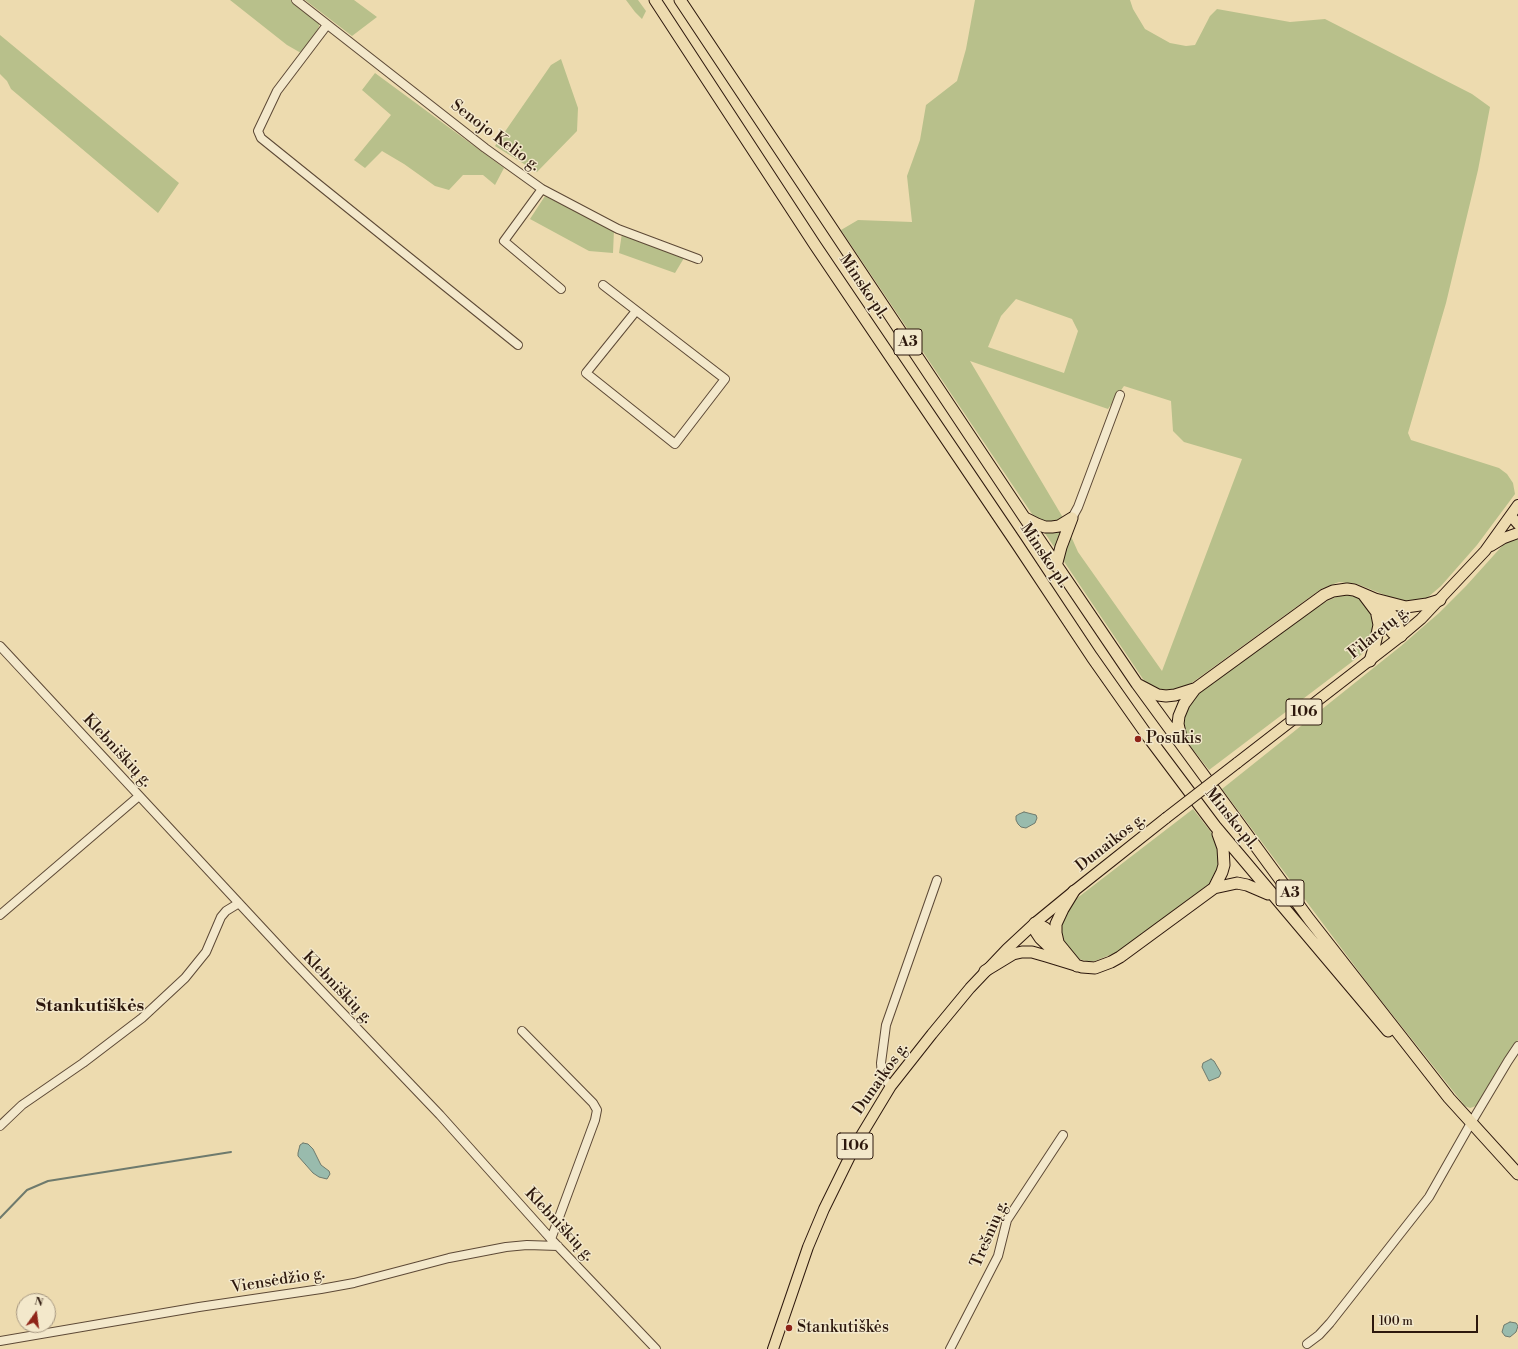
<!DOCTYPE html>
<html>
<head>
<meta charset="utf-8">
<style>
	body { margin:0 }
	#map { position:relative; width:1518px; height:1349px; overflow:hidden; background:#eddbaf; font-family:"Libre Bodoni",serif }
	canvas { display:block }
	.north { position:absolute; left:16px; top:1293px; width:40px; height:40px; box-sizing:border-box; background:#f3e8cb; border:1px solid #a4957f; border-radius:50%; rotate:14deg; font-size:11px; font-weight:700; line-height:16px; text-align:center; color:#2d180d }
	.north::after { content:''; display:block; margin:auto; width:14px; height:18px; background:#8f2418; clip-path:polygon(50% 0,100% 100%,50% 72%,0 100%) }
	.scale { position:absolute; left:1372px; top:1315px; width:106px; height:18px; box-sizing:border-box; border:2px solid #2d180d; border-top:0; padding-left:5px; font-size:12px; line-height:14px; white-space:nowrap; color:#2d180d; -webkit-text-stroke:3px #f3e8cb; paint-order:stroke }
</style>
</head>
<body>
<div id="map">
<canvas width="1518" height="1349"></canvas>
<div class="north">N</div>
<div class="scale">100 m</div>
</div>
<script>
const ctx = document.querySelector('canvas').getContext('2d');
ctx.lineJoin = 'round';
function fill(path, color) {
  ctx.fillStyle = color;
  ctx.fill(path, 'evenodd');
}
function toPath(rows) {
  const path = new Path2D();
  for (const r of rows) {
    path.moveTo(r[0], r[1]);
    for (let i = 2; i < r.length; i += 2) path.lineTo(r[i], r[i + 1]);
  }
  return path;
}
function stroke(path, color, width, dash) {
  ctx.strokeStyle = color;
  ctx.lineWidth = width;
  ctx.lineCap = dash ? 'butt' : 'round';
  ctx.setLineDash(dash || []);
  ctx.stroke(path);
}
function write(font, color, halo, rows, align = 'center') {
  ctx.font = font + ' "Libre Bodoni",serif';
  ctx.lineWidth = 3;
  ctx.setLineDash([]);
  ctx.textBaseline = 'middle';
  ctx.strokeStyle = halo;
  ctx.fillStyle = color;
  for (const [text, x, y, turn = 0] of rows) {
    ctx.save();
    ctx.translate(x, y);
    ctx.rotate((+turn || 0) * Math.PI / 180);
    ctx.textAlign = isNaN(turn) ? turn : align;
    if (halo) ctx.strokeText(text, 0, 0);
    ctx.fillText(text, 0, 0);
    ctx.restore();
  }
}
fill(toPath([
	[230,0,291,0,320,23,318,29,301,53,287,45],
	[305,0,354,0,377,17,352,36],
	[626,0,638,0,646,11,642,19,635,12],
	[975,0,1130,0,1133,9,1145,29,1170,43,1186,46,1195,45,1210,16,1217,9,1290,22,1325,19,1472,94,1490,107,1478,170,1446,303,1408,433,1411,440,1499,468,1507,474,1513,483,1515,494,1477,545,1441,586,1427,598,1418,602,1405,603,1357,584,1339,582,1321,589,1186,687,1177,691,1162,691,1147,684,1143,679,841,230,858,220,912,222,907,176,920,140,926,105,957,81,966,49],
	[1016,299,1072,319,1078,331,1064,373,988,347,1001,316],
	[970,361,1108,409,1124,386,1171,401,1173,431,1184,442,1242,459,1162,671,1078,552,1062,516],
	[0,35,179,183,158,213,11,89,7,81,0,74],
	[561,59,578,108,577,131,537,172,495,146,551,65],
	[375,73,504,168,495,185,483,175,463,175,449,190,435,186,404,164,382,151,365,168,354,160,391,115,362,90],
	[545,196,614,230,613,253,589,251,530,219],
	[622,233,684,258,675,273,619,253],
	[1518,537,1518,1040,1476,1106,1470,1108,1465,1106,1372,989,1222,789,1401,646,1439,613,1466,586,1503,545,1512,538],
	[1348,595,1363,599,1375,619,1372,640,1368,647,1361,655,1209,770,1187,742,1182,717,1194,696,1315,607,1338,596],
	[1193,809,1214,836,1221,860,1215,875,1209,884,1117,952,1095,961,1087,961,1074,958,1061,940,1061,919,1072,902]
]), '#b8c08b');
const water = toPath([
	[1024,812,1036,815,1037,818,1035,823,1026,828,1021,827,1018,824,1016,820,1016,816,1019,814,1024,812],
	[1211,1059,1214,1061,1221,1073,1219,1077,1209,1081,1202,1067,1203,1063,1211,1059],
	[303,1143,308,1144,313,1149,321,1165,329,1171,330,1174,327,1179,319,1177,313,1173,298,1156,298,1153,300,1145,303,1143],
	[1510,1322,1516,1323,1518,1326,1516,1332,1510,1337,1505,1336,1502,1332,1504,1325,1510,1322]
]);
fill(water, '#99bbad');
stroke(water, '#6e7a6d', 1);
stroke(toPath([
	[0,1218,27,1190,48,1181,231,1152]
]), '#6e7a6d', 2);
const minor = toPath([
	[296,0,485,148,542,189,618,229,698,259],
	[327,25,277,91,258,131,261,138,518,345],
	[542,189,504,241,561,289],
	[603,285,725,379,675,444,586,373,636,311],
	[1072,518,1078,507,1120,395],
	[0,646,289,957,440,1115,551,1239,656,1349],
	[0,915,139,796],
	[522,1031,593,1103,597,1110,595,1120,551,1239],
	[891,1086,882,1077,881,1063,886,1025,937,880],
	[0,1126,22,1105,83,1063,142,1018,185,978,206,952,221,917,226,911,239,903],
	[0,1341,199,1307,321,1289,354,1283,449,1258,506,1247,527,1245,558,1246],
	[1307,1344,1319,1335,1330,1323,1429,1197,1471,1123,1508,1061,1518,1046],
	[950,1349,998,1256,1007,1220,1063,1135]
]);
const major = toPath([
	[1511,516,1518,524],
	[1491,546,1504,538,1518,533],
	[1237,763,1401,636,1421,619,1485,551,1518,505],
	[773,1349,808,1247,824,1209,856,1144,891,1086,932,1034,970,988,1007,949,1035,923,1074,891,1166,818]
]);
const highway = toPath([
	[655,0,815,245,1017,544,1092,657,1149,738,1215,826,1388,1031],
	[680,0,1024,517,1137,684,1309,919,1449,1098,1518,1174],
	[1025,518,1037,524,1045,527,1052,527,1059,526,1072,518],
	[1056,566,1061,547,1072,518],
	[1363,594,1387,626,1393,633,1401,636],
	[1377,601,1390,612,1396,620,1401,636],
	[1370,661,1374,648,1379,625,1377,615],
	[1139,685,1158,695,1166,696,1175,695,1194,689],
	[1182,742,1178,724,1179,716,1184,704,1195,689,1324,595,1333,591,1347,589,1354,590,1375,599,1406,607,1427,604,1440,600],
	[1214,888,1222,872,1224,865,1223,848,1218,834],
	[1058,942,1056,933,1056,924,1063,909,1074,891],
	[1061,958,1040,938,1036,932,1035,923,1045,928,1050,933,1077,966],
	[985,971,1013,954,1022,952,1032,952,1046,956,1082,967,1095,968,1111,962,1120,957,1214,888,1237,883,1247,885,1268,894]
]);
stroke(minor, '#5d4936', 10);
stroke(major, '#2d180d', 12);
stroke(highway, '#2d180d', 13);
stroke(minor, '#f3e8cb', 8);
stroke(major, '#eddbaf', 10);
stroke(highway, '#eddbaf', 11);
const majorBridge = toPath([
	[1166,818,1237,763]
]);
stroke(majorBridge, '#2d180d', 12, []);
stroke(majorBridge, '#eddbaf', 10);
for (const [x, y, r, color] of [
	[1138,739,4,"#8f2418"],
	[789,1328,4,"#8f2418"]
]) {
  const dot = new Path2D();
  dot.arc(x, y, r, 0, 2 * Math.PI);
  ctx.fillStyle = color;
  ctx.fill(dot);
  stroke(dot, '#f3e8cb', 1.5);
}
for (const [x, y, w] of [
	[908,342,28],
	[1304,712,36],
	[1290,893,28],
	[855,1146,36]
]) {
  const box = new Path2D();
  box.roundRect(x - w / 2, y - 13, w, 26, 3);
  ctx.fillStyle = '#f3e8cb';
  ctx.fill(box);
  stroke(box, '#2d180d', 1);
}
write('bold 15px', '#2d180d', null, [
	["A3",908,342],
	["106",1304,712],
	["A3",1290,893],
	["106",855,1146]
]);
write('16px', '#2d180d', '#f3e8cb', [
	["Senojo Kelio g.",495,136,37],
	["Minsko pl.",863,287,56],
	["Minsko pl.",1044,556,56],
	["Filaretų g.",1379,633,-39],
	["Klebniškių g.",117,751,47],
	["Minsko pl.",1231,819,51],
	["Dunaikos g.",1111,843,-38],
	["Klebniškių g.",337,988,46],
	["Dunaikos g.",881,1079,-55],
	["Klebniškių g.",559,1225,47],
	["Trešnių g.",990,1234,-67],
	["Viensėdžio g.",278,1281,-9]
]);
write('16px', '#2d180d', '#f3e8cb', [
	["Posūkis",1146,739],
	["Stankutiškės",797,1328]
], 'left');
write('bold 18px', '#2d180d', '#f3e8cb', [
	["Stankutiškės",90,1007]
]);
</script>
</body>
</html>
